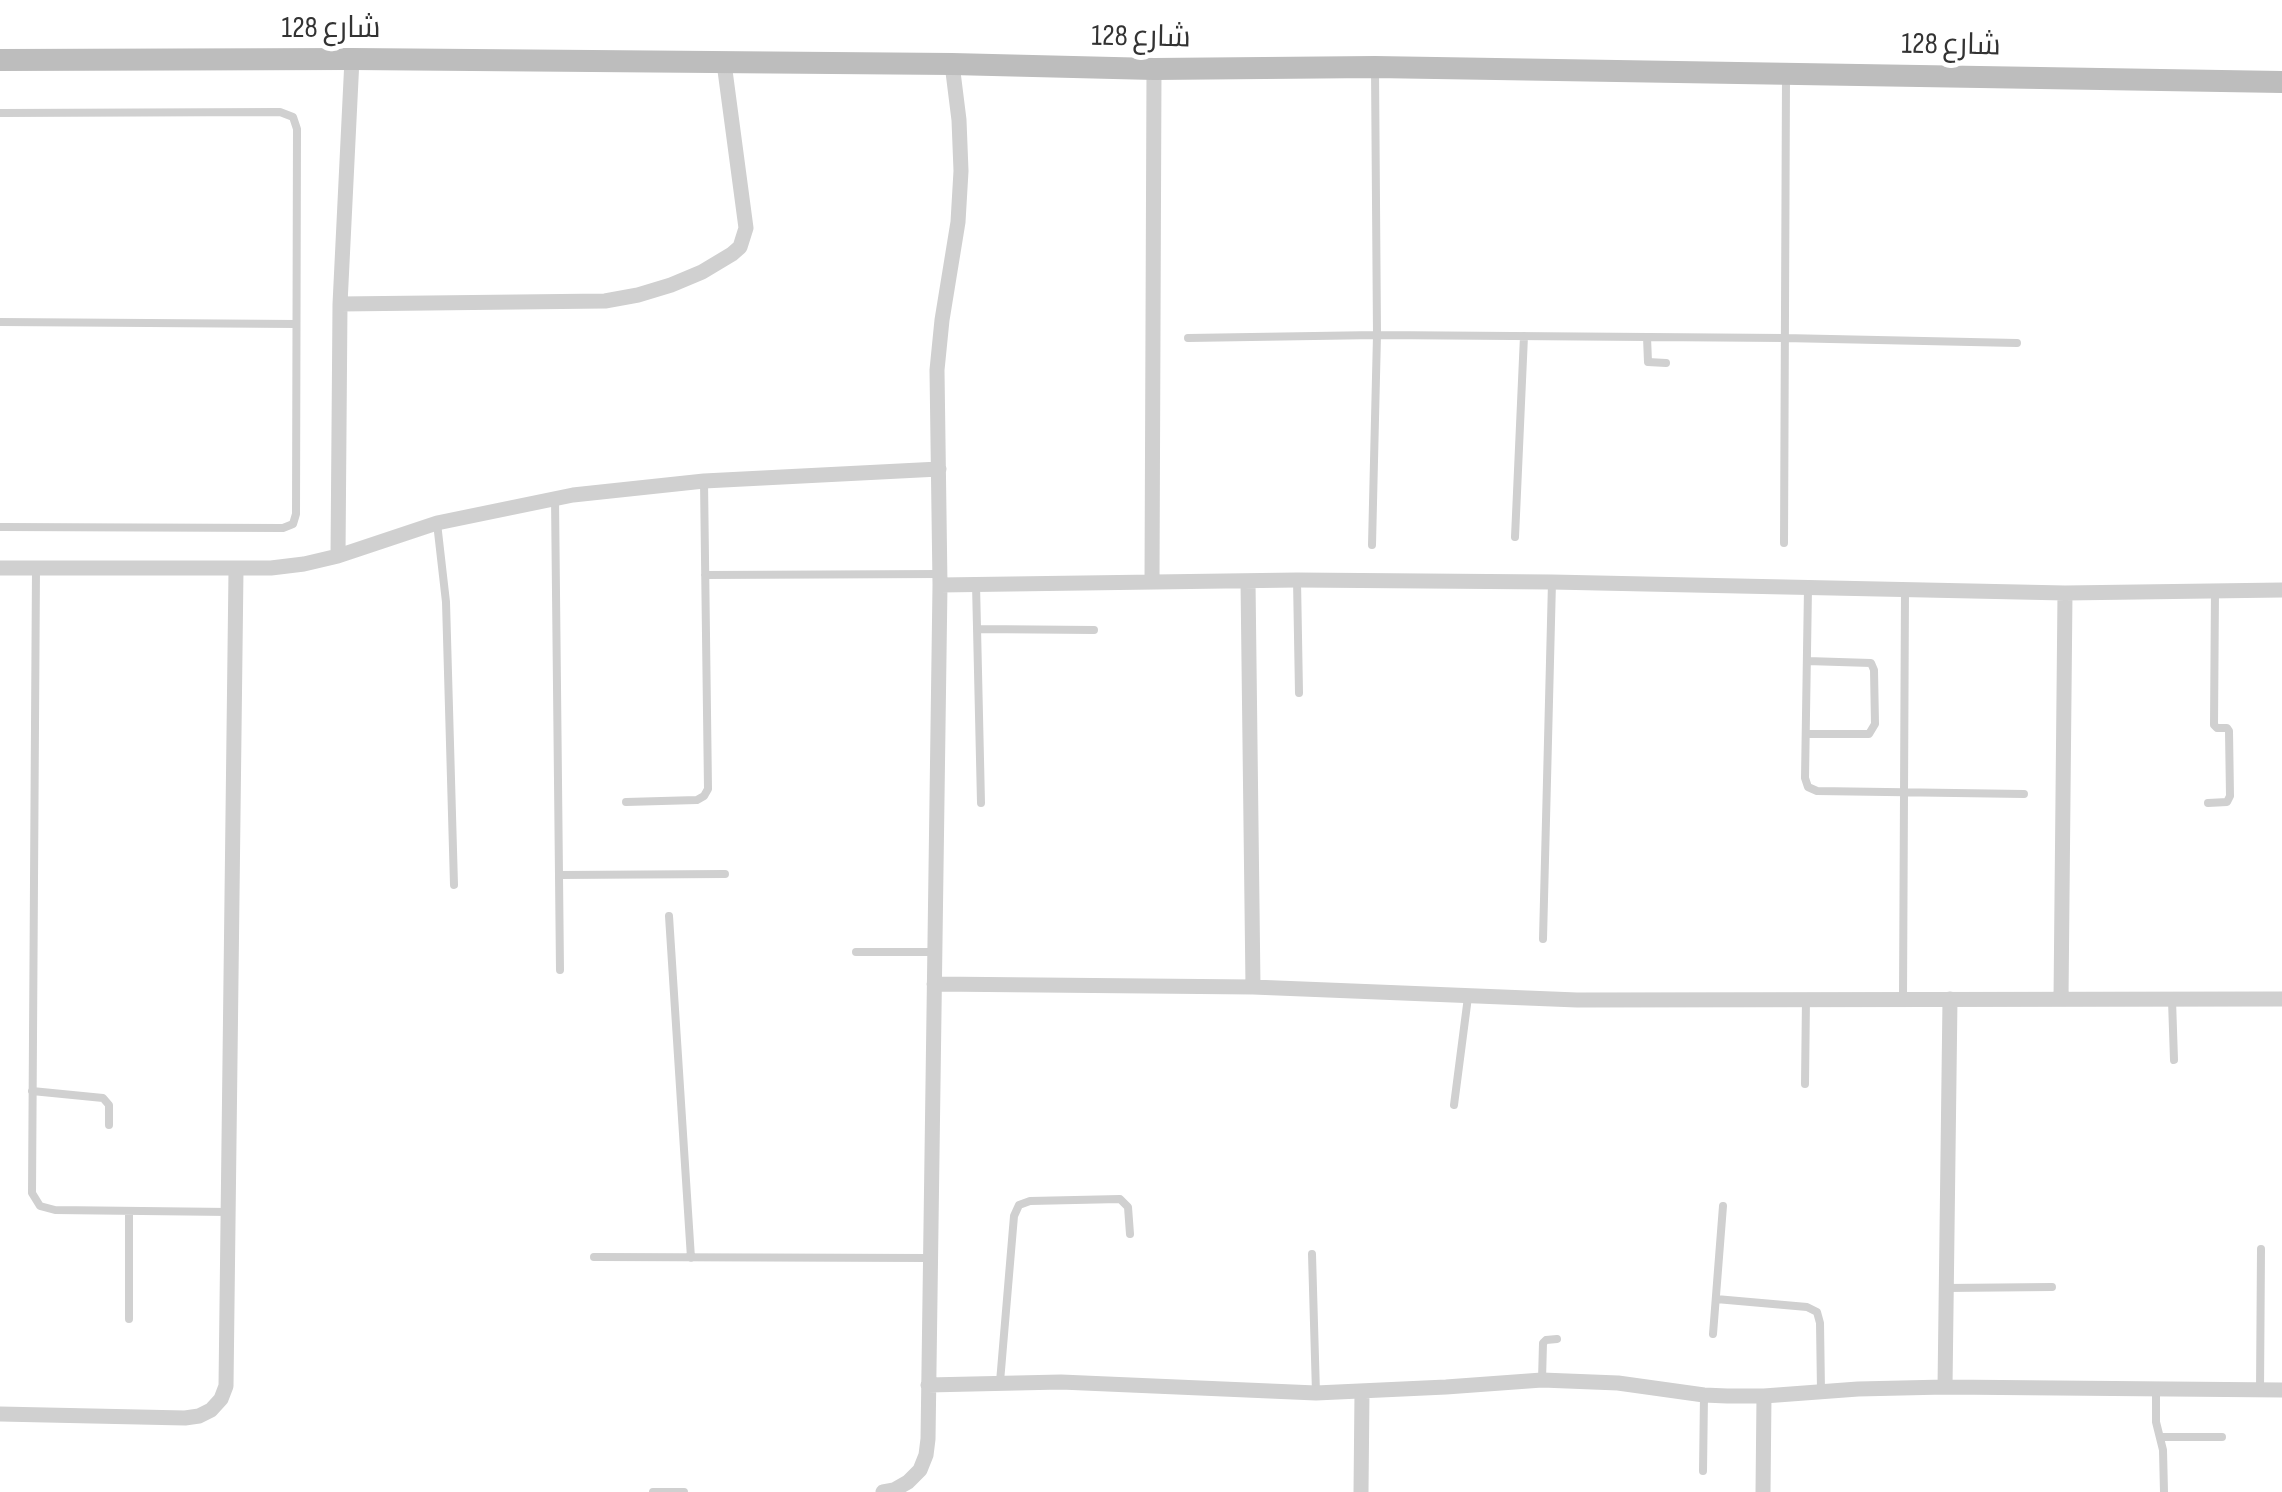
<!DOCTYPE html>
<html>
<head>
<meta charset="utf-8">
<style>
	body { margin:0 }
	canvas { display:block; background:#fff }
</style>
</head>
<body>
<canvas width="2282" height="1492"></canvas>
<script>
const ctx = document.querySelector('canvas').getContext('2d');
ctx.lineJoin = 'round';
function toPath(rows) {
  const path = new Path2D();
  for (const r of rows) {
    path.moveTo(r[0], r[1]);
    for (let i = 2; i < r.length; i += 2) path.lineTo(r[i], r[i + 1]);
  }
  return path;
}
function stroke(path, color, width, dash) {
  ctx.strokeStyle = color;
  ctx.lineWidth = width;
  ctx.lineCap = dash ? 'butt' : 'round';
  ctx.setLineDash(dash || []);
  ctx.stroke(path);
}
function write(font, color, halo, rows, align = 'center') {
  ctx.font = font + ' "Sofia Sans Condensed",Cairo,sans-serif';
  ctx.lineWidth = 10;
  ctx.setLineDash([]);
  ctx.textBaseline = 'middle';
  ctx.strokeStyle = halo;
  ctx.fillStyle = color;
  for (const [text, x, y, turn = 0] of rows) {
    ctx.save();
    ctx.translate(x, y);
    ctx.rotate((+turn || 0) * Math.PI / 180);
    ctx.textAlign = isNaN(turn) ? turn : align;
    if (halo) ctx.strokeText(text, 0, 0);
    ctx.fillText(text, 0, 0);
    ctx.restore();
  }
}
stroke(toPath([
	[0,113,280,112,293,117,297,129,296,514,293,524,283,528,0,527],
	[0,322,296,324],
	[1647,337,1648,362,1666,363],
	[1188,338,1377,335,1784,338,2017,343],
	[555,498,560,970],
	[437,523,446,602,454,885],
	[1515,537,1524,336],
	[1784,543,1786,78],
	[1372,545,1377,335,1375,69],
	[36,569,32,1193,40,1206,55,1210,229,1212],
	[705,575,940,574],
	[1297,580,1299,693],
	[976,584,981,803],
	[1808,588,1805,778,1808,787,1817,791,2024,794],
	[977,629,1094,630],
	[1806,734,1869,734,1875,724,1874,670,1871,663,1807,661],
	[626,802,697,800,704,796,708,789,704,481],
	[2208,803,2227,802,2230,796,2229,731,2227,728,2217,728,2214,725,2215,591],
	[559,875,725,874],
	[669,916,691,1258],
	[1543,939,1552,582],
	[856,952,935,952],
	[1903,998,1905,590],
	[2172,1000,2174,1060],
	[1805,1084,1806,998],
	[32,1091,103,1098,109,1105,109,1125],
	[1454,1105,1468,997],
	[129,1211,129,1319],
	[1312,1254,1316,1393],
	[594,1257,930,1258],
	[1946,1288,2052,1287],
	[1716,1299,1807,1307,1817,1312,1820,1323,1821,1391],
	[1713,1334,1723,1206],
	[1542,1380,1543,1343,1546,1340,1557,1339],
	[1000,1382,1014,1216,1019,1205,1030,1201,1120,1199,1128,1207,1130,1234],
	[2156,1389,2156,1422,2163,1450,2164,1492],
	[2260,1390,2261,1249],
	[2161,1437,2222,1437],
	[1703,1471,1704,1395],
	[653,1492,684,1492]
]), '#d0d0d0', 8);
stroke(toPath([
	[340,304,605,301,638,295,671,285,702,272,732,254,740,247,746,228,724,63],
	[338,556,340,304,352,59],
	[0,568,271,568,304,564,338,556,437,523,573,495,704,481,939,469],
	[1152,581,1154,69],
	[1248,581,1253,987],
	[940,585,1297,580,1552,582,2065,593,2282,590],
	[934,984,1253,987,1577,1000,2282,999],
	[2061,999,2065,593],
	[928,1385,1061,1382,1316,1393,1446,1387,1542,1380,1618,1383,1704,1395,1727,1396,1764,1396,1858,1389,1945,1387,2282,1390],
	[1945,1387,1950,999],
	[0,1414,185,1418,199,1416,211,1410,221,1399,226,1386,236,570],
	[883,1492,894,1490,908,1482,920,1470,926,1455,928,1439,940,585,937,370,942,320,958,222,961,171,959,120,952,64],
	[1361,1492,1362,1392],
	[1763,1492,1764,1396]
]), '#d0d0d0', 15);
stroke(toPath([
	[0,60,352,59,952,64,1154,69,1375,67,2282,82]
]), '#bdbdbd', 22);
write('30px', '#333', '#fff', [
	["شارع 128",331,29],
	["شارع 128",1141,38,1],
	["شارع 128",1951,46,1]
]);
</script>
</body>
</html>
